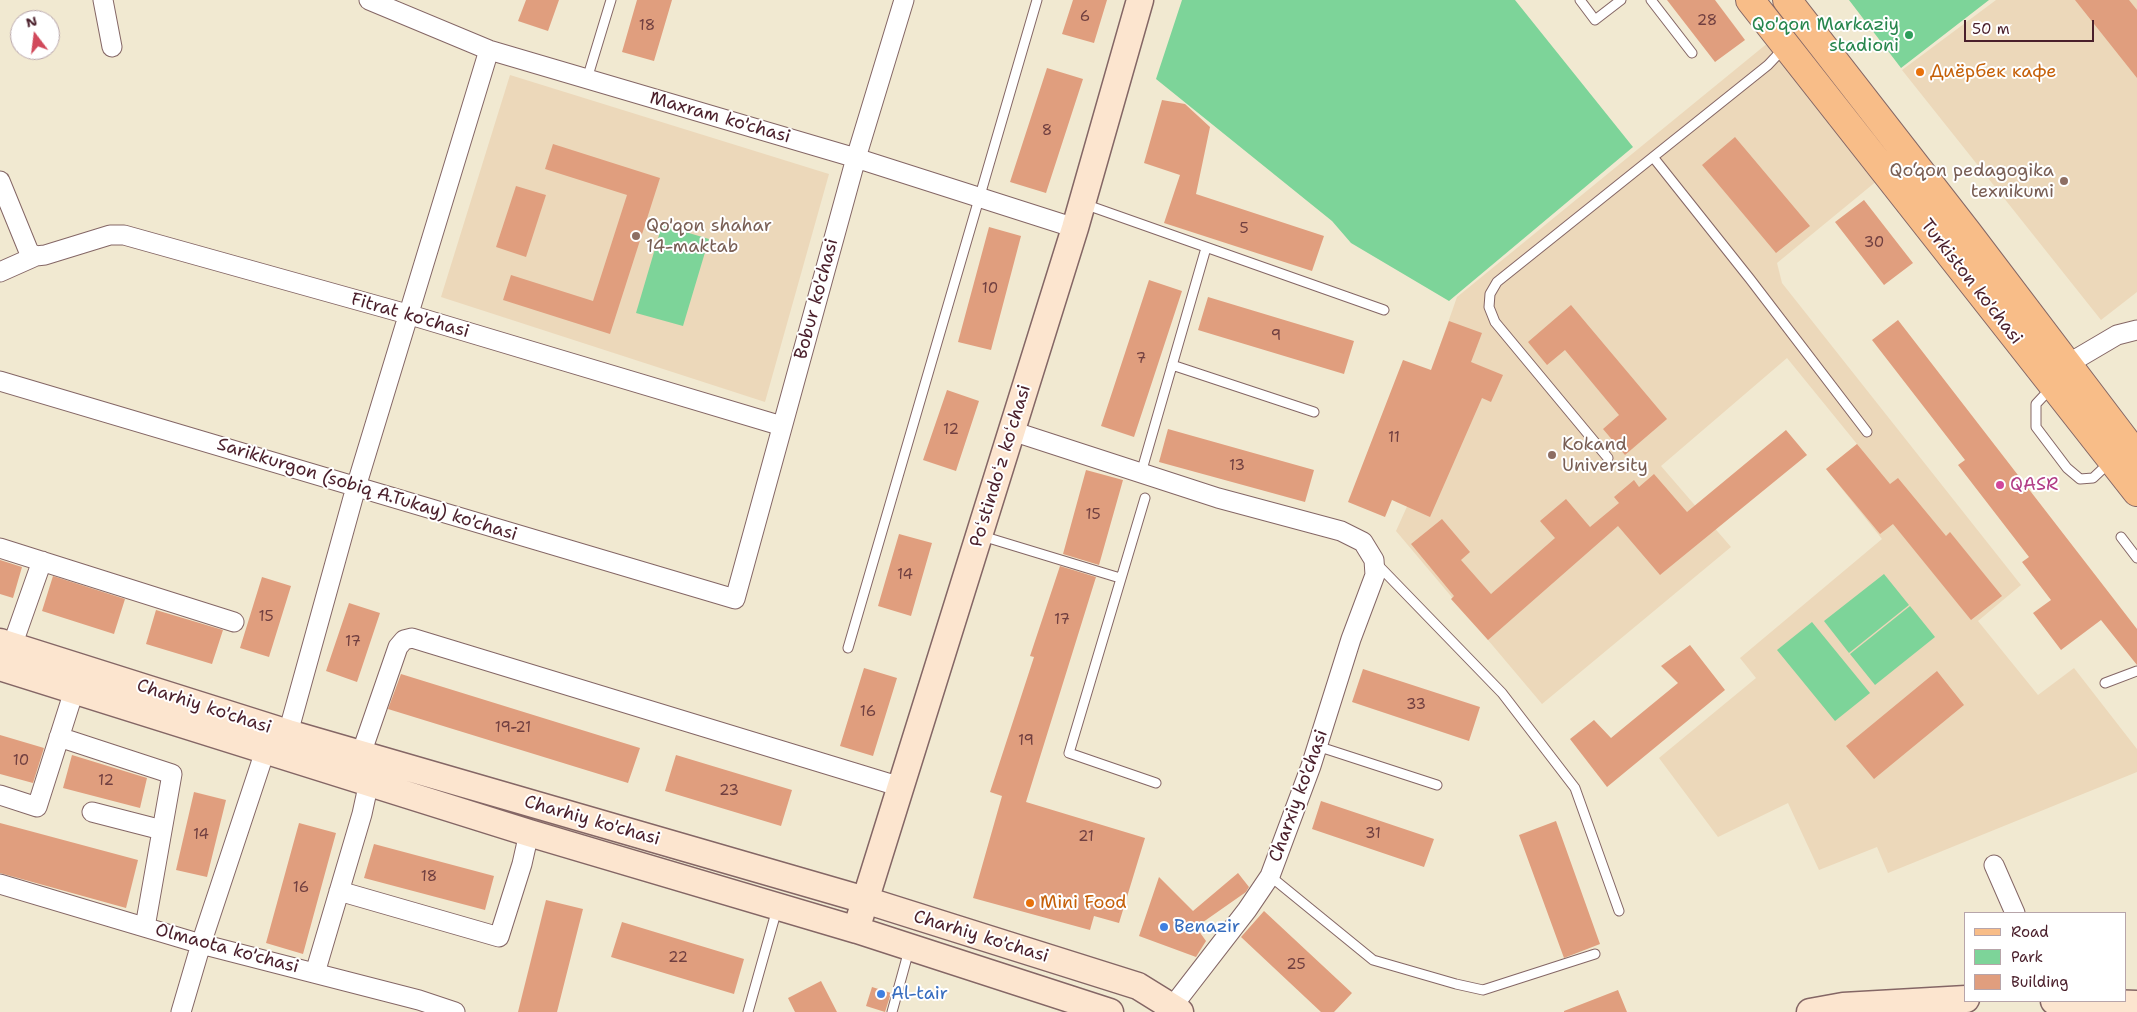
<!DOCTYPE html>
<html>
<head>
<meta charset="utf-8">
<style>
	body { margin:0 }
	#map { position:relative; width:2137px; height:1012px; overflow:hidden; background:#f1e9d1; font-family:"Shantell Sans",sans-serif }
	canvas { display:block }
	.legend { position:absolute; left:1964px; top:912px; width:162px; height:90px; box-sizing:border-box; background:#fff; border:1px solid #b7a5aa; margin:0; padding:6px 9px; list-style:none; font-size:15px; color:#4a1f2b }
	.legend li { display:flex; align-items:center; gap:10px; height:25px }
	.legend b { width:25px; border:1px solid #b7a5aa }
	.north { position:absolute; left:10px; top:10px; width:50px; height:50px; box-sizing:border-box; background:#fff; border:1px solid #b7a5aa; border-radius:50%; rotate:345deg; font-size:14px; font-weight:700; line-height:20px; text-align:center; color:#4a1f2b }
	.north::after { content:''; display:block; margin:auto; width:18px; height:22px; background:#d1495b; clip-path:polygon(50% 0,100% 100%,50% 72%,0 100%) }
	.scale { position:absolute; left:1964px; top:20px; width:130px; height:22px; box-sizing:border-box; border:2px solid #4a1f2b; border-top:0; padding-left:6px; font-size:15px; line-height:18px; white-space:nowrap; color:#4a1f2b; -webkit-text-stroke:4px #fff; paint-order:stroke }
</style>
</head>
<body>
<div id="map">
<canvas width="2137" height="1012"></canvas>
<ul class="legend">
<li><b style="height:6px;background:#f8bd88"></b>Road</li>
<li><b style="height:14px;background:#7dd499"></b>Park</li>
<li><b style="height:14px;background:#e09e7e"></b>Building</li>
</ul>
<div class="north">N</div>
<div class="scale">50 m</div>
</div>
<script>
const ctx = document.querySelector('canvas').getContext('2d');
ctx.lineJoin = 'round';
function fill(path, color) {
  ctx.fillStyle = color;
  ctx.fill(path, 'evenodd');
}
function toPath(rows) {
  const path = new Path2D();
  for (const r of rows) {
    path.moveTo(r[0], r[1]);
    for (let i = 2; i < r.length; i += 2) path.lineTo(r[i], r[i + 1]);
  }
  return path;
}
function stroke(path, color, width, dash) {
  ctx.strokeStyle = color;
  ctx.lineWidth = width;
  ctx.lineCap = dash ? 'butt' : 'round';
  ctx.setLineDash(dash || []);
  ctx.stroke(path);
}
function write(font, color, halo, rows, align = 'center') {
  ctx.font = font + ' "Shantell Sans",sans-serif';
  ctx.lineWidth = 4;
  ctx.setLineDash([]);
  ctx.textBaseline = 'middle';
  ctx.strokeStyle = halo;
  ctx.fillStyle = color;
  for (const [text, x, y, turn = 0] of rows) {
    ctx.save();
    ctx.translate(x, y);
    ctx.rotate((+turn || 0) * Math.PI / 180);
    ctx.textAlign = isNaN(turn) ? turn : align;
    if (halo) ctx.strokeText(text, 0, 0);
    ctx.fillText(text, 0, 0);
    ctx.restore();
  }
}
fill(toPath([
	[1996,0,2137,0,2137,292,2101,320,1902,70],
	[1769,42,1878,180,1777,263,1782,283,2021,585,1978,621,2038,695,2074,668,2137,749,2137,772,1888,873,1877,847,1819,870,1788,803,1718,837,1659,758,1756,678,1740,658,1882,539,1826,469,1857,444,1787,358,1661,466,1731,547,1542,704,1396,531,1460,389,1438,351,1457,297],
	[510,75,829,174,765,402,441,297]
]), '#ecd8ba');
fill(toPath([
	[1182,0,1515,0,1633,147,1449,301,1351,243,1332,221,1156,79],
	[1849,0,1989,0,1901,68],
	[662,225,709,239,683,326,636,313],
	[1884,574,1909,605,1849,653,1824,621],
	[1910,606,1935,637,1875,685,1850,654],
	[1812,622,1870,693,1835,721,1777,650]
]), '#7dd499');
fill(toPath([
	[526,0,559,0,548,31,518,21],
	[637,0,672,0,654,61,622,52],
	[1073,0,1107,0,1094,43,1062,34],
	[1667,0,1715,0,1745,40,1715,62],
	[2075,0,2129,0,2137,10,2137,78],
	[1047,68,1083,79,1046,193,1010,182],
	[1162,100,1185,104,1210,127,1196,194,1324,236,1312,271,1164,223,1180,175,1144,163],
	[1735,137,1810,226,1776,253,1702,165],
	[553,144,660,178,610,334,503,300,511,275,593,301,627,195,545,169],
	[516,186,546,195,526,257,496,247],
	[1864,200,1913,263,1884,285,1835,222],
	[989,227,1021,236,991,350,958,342],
	[1149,280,1182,291,1134,437,1101,426],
	[1208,297,1354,341,1344,374,1198,330],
	[1571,305,1667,419,1625,455,1603,429,1619,415,1565,350,1547,365,1528,342],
	[1898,320,2137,629,2137,665,2101,620,2061,650,2033,613,2051,600,2022,562,2029,557,1958,465,1965,460,1872,340],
	[1449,321,1482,333,1471,362,1503,375,1491,402,1482,398,1430,517,1392,500,1385,517,1348,502,1403,360,1431,370],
	[947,390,979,401,956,471,923,460],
	[1168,429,1314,470,1305,502,1159,462],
	[1786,430,1807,455,1660,575,1618,526,1488,640,1451,599,1454,596,1411,544,1442,519,1470,552,1461,560,1491,594,1555,538,1540,521,1566,499,1590,527,1619,503,1614,497,1634,480,1639,487,1654,474,1687,512],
	[1857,444,1890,484,1898,478,1946,536,1950,532,2002,596,1971,620,1893,524,1880,534,1826,469],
	[1086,470,1123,480,1099,565,1063,554],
	[899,534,932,543,911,616,878,606],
	[0,560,22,567,13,598,0,594],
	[1060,566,1096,577,1026,802,1145,838,1119,923,1094,916,1090,930,973,898,1002,796,990,792,1034,657,1030,656],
	[53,576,125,599,114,634,42,611],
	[262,577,291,586,269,657,240,648],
	[349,603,380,613,357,682,326,671],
	[156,610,223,630,212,664,146,644],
	[1690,645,1725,690,1607,787,1570,739,1594,720,1611,738,1678,683,1661,666],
	[864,668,897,678,873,756,840,746],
	[1363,669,1480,707,1469,741,1352,702],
	[1937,671,1964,705,1874,779,1846,746],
	[401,674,640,748,628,783,388,709],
	[0,735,44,748,33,783,0,774],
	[72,755,147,778,140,808,63,788],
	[676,755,792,790,781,826,665,791],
	[194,792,226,800,207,877,176,870],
	[1321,801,1434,839,1424,867,1312,829],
	[1556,821,1600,944,1564,958,1519,835],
	[0,823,138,860,126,908,0,873],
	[299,823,336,833,303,954,266,943],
	[374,844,494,876,485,910,364,878],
	[1238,873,1249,887,1246,892,1196,927,1206,941,1196,957,1139,936,1159,877,1193,911],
	[546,900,583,909,557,1012,518,1012],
	[1264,911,1352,993,1334,1012,1321,1012,1241,937],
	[622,922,744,959,734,994,611,957],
	[821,981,837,1012,795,1012,788,998],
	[872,987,891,993,885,1012,866,1006],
	[1618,990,1627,1012,1564,1012,1564,1011]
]), '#e09e7e');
const lane = toPath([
	[1580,0,1595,20,1621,0],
	[1651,0,1692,53],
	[587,79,611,0],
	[1653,157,1750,279,1867,432],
	[1084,204,1384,310],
	[1172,365,1314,412],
	[2051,388,2036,404,2036,427,2067,468,2080,479,2093,478,2110,462],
	[1608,458,1495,322,1489,307,1490,294,1497,282,1768,65,1784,48],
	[1141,473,1206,248],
	[1145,498,1069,753,1156,783],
	[982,536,1120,578],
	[2121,537,2137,558],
	[1377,564,1502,693,1575,788,1619,911],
	[848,648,1037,0],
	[2105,683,2137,671],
	[1317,746,1437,785],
	[1270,876,1373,960,1456,984,1483,990,1595,954],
	[748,1012,777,909],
	[892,1012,909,950]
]);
const street = toPath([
	[103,0,112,47],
	[369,0,489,50,856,158,1075,228],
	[0,181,29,252,36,256],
	[0,272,36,256,45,255,110,235,124,235,407,314,782,426],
	[2066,365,2117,335,2137,330],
	[0,381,735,599,856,158,904,0],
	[1012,431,1218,498,1341,531,1363,542,1374,560,1375,575,1351,639,1311,766,1270,876,1247,910,1172,1007],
	[0,548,234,622],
	[12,646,42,561],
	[288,733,356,487,489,50],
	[59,737,172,774,145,927],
	[361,754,398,647,404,640,412,638,901,787],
	[0,795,37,807,74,691],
	[92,812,162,830],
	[1994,865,2015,913],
	[0,884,201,944,419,1000,455,1012],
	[339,891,499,937,522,864,529,833],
	[315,973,362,814,369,782],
	[181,1012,201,944,265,751]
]);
const secondary = toPath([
	[0,642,288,733,865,900,1138,986,1180,1012],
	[0,667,529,833,857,930,1110,1012],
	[860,917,1075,228,1140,0],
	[2054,1001,2137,1004],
	[1810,1012,1843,1006,1966,999]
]);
const primary = toPath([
	[1750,0,2137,492],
	[1787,0,1968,233,2137,456]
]);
stroke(lane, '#846665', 11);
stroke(street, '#846665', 21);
stroke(secondary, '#846665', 29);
stroke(primary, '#846665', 30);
stroke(lane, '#fff', 9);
stroke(street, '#fff', 19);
stroke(secondary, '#fce5cf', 26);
stroke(primary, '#f8bd88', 28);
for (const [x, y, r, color] of [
	[1909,35,5,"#2e9e5b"],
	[1920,72,5,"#e8710a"],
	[2064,181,5,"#8d6e63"],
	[636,236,5,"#8d6e63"],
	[1552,455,5,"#8d6e63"],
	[2000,485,5,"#d1479c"],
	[1030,903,5,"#e8710a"],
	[1164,927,5,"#3f7fe0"],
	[881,994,5,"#3f7fe0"]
]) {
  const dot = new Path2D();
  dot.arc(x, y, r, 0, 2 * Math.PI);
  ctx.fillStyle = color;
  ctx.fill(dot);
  stroke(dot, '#fff', 2);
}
write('15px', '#703f40', null, [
	["6",1085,17],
	["28",1707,21],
	["18",647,26],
	["8",1047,131],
	["5",1244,229],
	["30",1874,243],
	["10",990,289],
	["9",1276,336],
	["7",1141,359],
	["12",951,430],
	["11",1394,438],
	["13",1237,466],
	["15",1093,515],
	["14",905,575],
	["15",266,617],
	["17",1062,620],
	["17",353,642],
	["33",1416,705],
	["16",868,712],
	["19-21",513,728],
	["19",1026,741],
	["10",21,761],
	["12",106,781],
	["23",729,791],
	["31",1373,834],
	["14",201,835],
	["21",1086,837],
	["18",429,877],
	["16",301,888],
	["22",678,958],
	["25",1296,965]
]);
write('18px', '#27864d', '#fff', [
	["Qo'qon Markaziy",1899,25],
	["stadioni",1899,46]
], 'right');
write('18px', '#c56008', '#fff', [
	["Диёрбек кафе",1930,72],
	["Mini Food",1040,903]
], 'left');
write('18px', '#4a1f2b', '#fff', [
	["Maxram ko'chasi",720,118,16],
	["Turkiston ko'chasi",1971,282,52],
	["Bobur ko'chasi",817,299,-75],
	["Fitrat ko'chasi",410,316,16],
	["Poʻstindoʻz koʻchasi",1001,466,-73],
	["Sarikkurgon (sobiq A.Tukay) ko'chasi",367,490,17],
	["Charhiy ko'chasi",204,707,18],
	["Charxiy ko'chasi",1299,796,-70],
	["Charhiy ko'chasi",592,821,16],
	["Charhiy ko'chasi",981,937,17],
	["Olmaota ko'chasi",227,949,15]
]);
write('18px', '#785e54', '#fff', [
	["Qo‘qon pedagogika",2054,171,"right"],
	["texnikumi",2054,192,"right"],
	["Qo'qon shahar",646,226],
	["14-maktab",646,247],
	["Kokand",1562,445],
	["University",1562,466]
], 'left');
write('18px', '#b23c85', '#fff', [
	["QASR",2010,485]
], 'left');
write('18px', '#366cbe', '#fff', [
	["Benazir",1174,927],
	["Al-tair",891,994]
], 'left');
</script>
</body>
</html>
